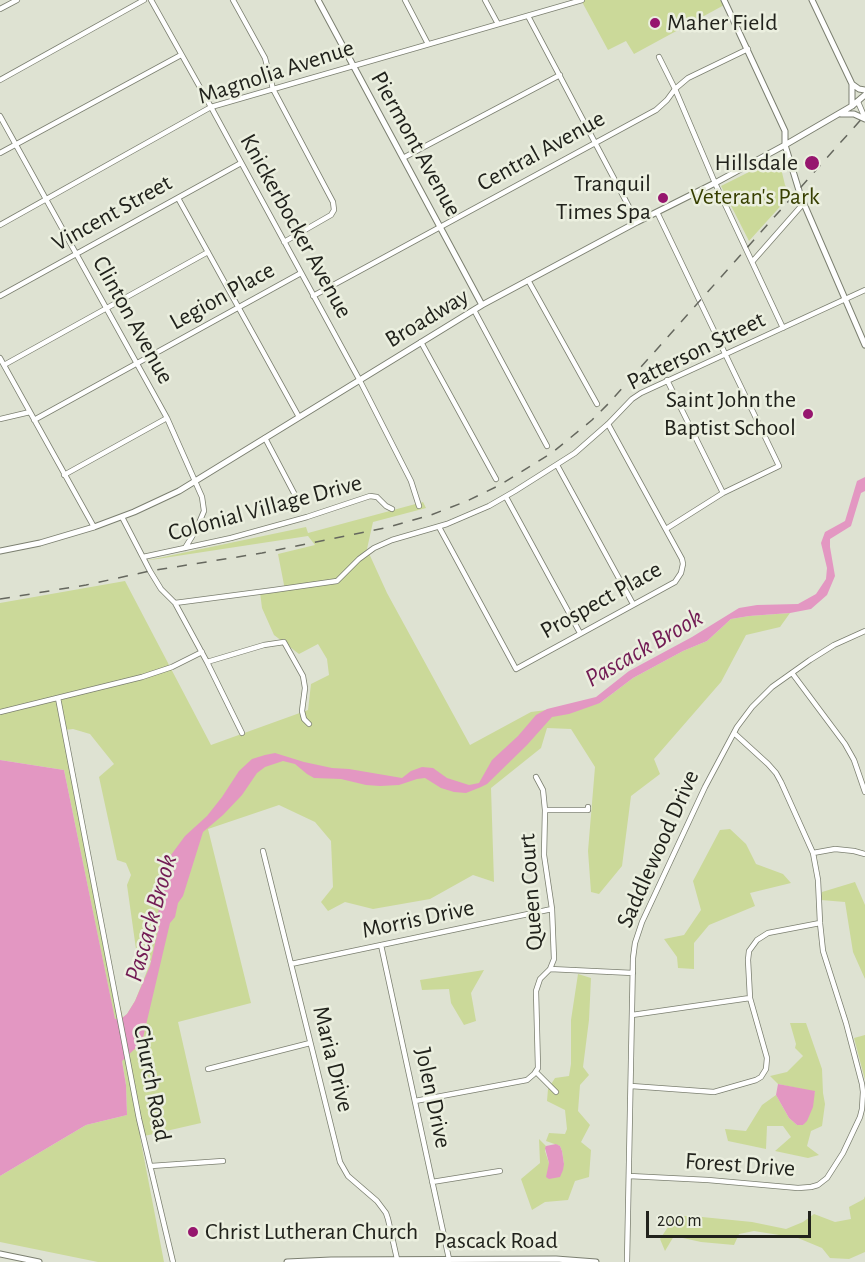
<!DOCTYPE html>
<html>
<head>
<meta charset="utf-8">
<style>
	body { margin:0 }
	#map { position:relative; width:865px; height:1262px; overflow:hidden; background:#dee2d2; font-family:"Alegreya Sans",sans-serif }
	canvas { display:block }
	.scale { position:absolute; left:646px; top:1211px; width:165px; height:27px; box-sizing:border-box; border:3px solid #21221c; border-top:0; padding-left:8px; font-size:18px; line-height:21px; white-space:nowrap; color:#21221c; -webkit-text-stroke:4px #ebefdf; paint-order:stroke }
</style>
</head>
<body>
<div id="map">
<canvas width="865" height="1262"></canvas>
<div class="scale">200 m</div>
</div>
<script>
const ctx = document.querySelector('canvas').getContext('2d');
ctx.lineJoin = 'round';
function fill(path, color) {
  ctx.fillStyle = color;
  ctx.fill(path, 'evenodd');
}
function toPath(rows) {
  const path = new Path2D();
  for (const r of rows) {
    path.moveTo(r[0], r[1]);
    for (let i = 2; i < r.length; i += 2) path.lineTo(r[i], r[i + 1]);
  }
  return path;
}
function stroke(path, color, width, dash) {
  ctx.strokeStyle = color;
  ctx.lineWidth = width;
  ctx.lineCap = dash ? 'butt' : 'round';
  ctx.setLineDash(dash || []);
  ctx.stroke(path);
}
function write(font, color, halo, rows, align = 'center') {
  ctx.font = font + ' "Alegreya Sans",sans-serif';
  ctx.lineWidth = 5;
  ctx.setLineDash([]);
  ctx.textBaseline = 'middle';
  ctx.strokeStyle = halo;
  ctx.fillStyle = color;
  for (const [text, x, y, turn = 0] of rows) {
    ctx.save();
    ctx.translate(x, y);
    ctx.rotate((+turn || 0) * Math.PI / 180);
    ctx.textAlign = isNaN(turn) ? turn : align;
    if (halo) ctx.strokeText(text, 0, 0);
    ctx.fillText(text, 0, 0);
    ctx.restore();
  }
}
fill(toPath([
	[581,0,724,0,726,4,634,54,626,41,608,50],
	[775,159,780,164,785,185,790,193,786,200,749,241,721,186],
	[423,502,426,508,373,522,367,549,387,593,470,745,531,712,600,703,633,678,683,651,707,641,731,619,749,616,790,613,780,627,746,635,721,682,654,759,660,774,631,796,622,866,599,894,591,892,588,851,595,767,571,729,547,728,541,748,491,788,494,882,473,875,430,899,373,909,345,902,328,911,321,902,333,887,331,841,315,822,279,805,208,829,251,1003,178,1022,201,1123,140,1137,164,1262,98,1262,0,1242,0,1176,86,1125,127,1115,126,1085,117,1030,64,770,0,760,0,603,125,581,211,745,308,710,311,684,329,675,327,659,318,644,299,654,274,635,262,608,260,592,285,590,278,554,315,545,308,536,144,561,306,527,308,533],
	[73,729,90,734,114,764,99,777,117,860,126,863,131,875,127,885,136,949,151,961,135,1001,127,1014,123,1018,110,964,65,730],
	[730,829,746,844,756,864,783,874,791,883,750,893,755,906,709,925,694,943,694,969,678,968,677,957,664,939,684,935,701,910,693,881,720,830],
	[855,882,865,905,865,979,853,952,845,902,821,900,822,892],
	[484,970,471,993,476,1021,464,1025,451,1003,449,989,422,990,420,980],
	[578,974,591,978,589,1020,583,1067,589,1075,580,1085,578,1111,590,1125,581,1142,591,1150,589,1177,575,1181,568,1200,545,1202,532,1210,521,1179,540,1163,539,1139,546,1146,545,1151,549,1163,564,1164,562,1151,560,1146,546,1141,549,1133,565,1134,567,1129,565,1110,547,1101,548,1089,555,1078,569,1076,571,1064,571,1020],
	[790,1023,806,1023,822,1069,823,1093,825,1104,822,1126,811,1131,807,1146,819,1155,808,1158,775,1151,791,1137,783,1126,767,1126,766,1149,728,1141,725,1129,746,1131,762,1105,776,1095,789,1118,797,1125,803,1125,815,1092,778,1084,770,1076,787,1072,803,1056,795,1048,796,1044],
	[865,1035,865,1080,854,1038],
	[865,1196,865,1252,849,1259,830,1258,822,1248,798,1238,754,1231,739,1234,734,1245,701,1242,674,1236,665,1251,660,1239,668,1227,661,1216,692,1216,752,1222,786,1229,803,1222,814,1214,835,1222,851,1219,849,1207,864,1199]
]), '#cbd999');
fill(toPath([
	[865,477,865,491,861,493,851,526,830,539,830,547,835,576,827,595,811,609,790,613,749,616,731,619,707,641,683,651,633,678,600,703,569,714,552,717,527,745,487,784,481,787,466,793,454,792,441,788,425,778,417,779,399,785,380,786,366,785,341,779,314,778,307,774,295,764,283,761,265,767,257,773,242,795,223,815,203,832,183,896,178,903,175,917,170,923,142,1042,122,1061,126,1085,127,1115,86,1125,0,1176,0,760,64,770,115,1019,122,1018,127,1014,135,1001,150,966,160,921,158,913,161,899,157,892,160,879,168,859,185,836,207,816,222,797,239,771,252,759,265,755,275,753,304,762,332,768,349,769,402,778,411,771,422,767,433,768,447,778,469,785,479,783,492,760,518,736,536,715,547,709,596,697,629,671,692,637,739,608,757,605,798,604,816,594,826,579,827,568,821,543,825,532,845,521,857,481],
	[778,1084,815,1091,813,1107,807,1121,803,1125,797,1125,789,1118,776,1095],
	[556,1144,560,1146,562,1151,564,1164,563,1170,560,1177,549,1179,546,1177,549,1163,545,1148,546,1146]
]), '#e397c2');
const minor = toPath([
	[151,0,211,107,359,379,411,481,419,506],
	[233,0,265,58,273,89,333,202,334,210,331,215,284,242],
	[405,0,428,44],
	[485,0,498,24],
	[0,9,17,0],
	[528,16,637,222],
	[659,57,675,89,715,183,783,328],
	[0,80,144,0],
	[858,102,865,118],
	[0,116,167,418,202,497,204,511,196,530,185,548],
	[0,153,181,55],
	[403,158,560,75],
	[178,198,299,417],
	[657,212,779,466,723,493,666,529],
	[0,225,211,107,582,0],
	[752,262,803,204],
	[528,280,597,404],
	[0,296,241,163],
	[313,296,656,110,667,100,675,89,688,78,748,49],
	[474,310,547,446],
	[421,342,496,479],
	[0,358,94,527],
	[4,365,208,252],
	[667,380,723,493],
	[0,419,30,412],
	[34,420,301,273],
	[265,438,295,495],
	[557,465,633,604],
	[64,475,167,418],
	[506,497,580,633],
	[122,517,150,571,161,589,175,603,207,662,242,733],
	[439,527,516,669,675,582,681,573,683,564,682,559,608,424],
	[143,557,231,538,307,517,370,496,377,497,386,506,392,509],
	[175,603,274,590,337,581,359,559,374,548,392,540,447,524,489,506,515,491,575,453,608,424,632,399,641,393,865,290],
	[207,662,264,645,284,642,303,676,305,688,302,711,304,719,309,724],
	[792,673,845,744,854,760,865,792],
	[58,698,139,1119,173,1262],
	[0,712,142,677,172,667,202,652],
	[545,810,588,810,588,807],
	[263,851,340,1162,348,1176,377,1201,386,1213,388,1219,397,1259],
	[813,853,835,849,854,851,865,854],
	[381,945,449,1259],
	[291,964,552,909],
	[550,969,633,973],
	[632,1015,750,998],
	[208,1069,310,1043],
	[536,1072,556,1092],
	[631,1086,714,1092,756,1080,761,1077,766,1069,767,1058,750,998,748,960,749,951,757,940,768,933,820,923],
	[415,1101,527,1080,534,1074,538,1068,536,991,540,979,550,969,554,959,552,909,544,855,545,810,543,790,536,777],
	[151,1166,223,1161],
	[629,1176,708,1180,798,1188,811,1187,818,1185,827,1178,843,1153,860,1117,862,1109,863,1092,862,1084,846,1023,823,951,820,923,818,880,813,853,781,782,776,773,768,764,734,733],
	[432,1182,500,1171],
	[627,1262,633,958,635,943,642,922,705,787,737,727,752,707,772,687,810,660,834,645,865,631]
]);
const tertiary = toPath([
	[318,0,482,305],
	[724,0,785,131,785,145,801,197,865,345],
	[812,0,852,84,852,106],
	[852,84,859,89,865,90],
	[841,114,854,114,865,119],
	[0,551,40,543,94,527,134,512,179,491,482,305,637,222,715,183,785,145,852,106,865,95],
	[0,1254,39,1262],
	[287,1262,331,1260,556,1259,596,1262]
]);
stroke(minor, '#7b7f70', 6);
stroke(tertiary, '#7b7f70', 7);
stroke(minor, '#fff', 4.5);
stroke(tertiary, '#fff', 5);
stroke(toPath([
	[0,599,86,585,150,571,262,553,389,527,431,515,467,501,500,485,553,452,592,420,609,403,865,115]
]), '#65675e', 1.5, [10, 10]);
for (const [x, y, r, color] of [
	[655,23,6,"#96166e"],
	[812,163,8,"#96166e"],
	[663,198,6,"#96166e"],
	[808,414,6,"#96166e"],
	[193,1232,6,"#96166e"]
]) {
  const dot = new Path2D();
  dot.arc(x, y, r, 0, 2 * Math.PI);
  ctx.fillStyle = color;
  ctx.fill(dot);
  stroke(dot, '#ebefdf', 2);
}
write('24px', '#21221c', '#ebefdf', [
	["Maher Field",667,23,"left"],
	["Hillsdale",798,163],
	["Tranquil",651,184],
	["Times Spa",651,212],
	["Saint John the",796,400],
	["Baptist School",796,428],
	["Christ Lutheran Church",205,1232,"left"]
], 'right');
write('24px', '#21221c', '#ebefdf', [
	["Magnolia Avenue",276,72,-18],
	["Piermont Avenue",416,144,61],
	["Central Avenue",541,151,-29],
	["Vincent Street",112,213,-29],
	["Knickerbocker Avenue",296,226,61],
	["Legion Place",222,296,-29],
	["Broadway",427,318,-31],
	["Clinton Avenue",133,320,61],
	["Patterson Street",696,351,-26],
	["Colonial Village Drive",265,508,-15],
	["Prospect Place",601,600,-29],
	["Saddlewood Drive",658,849,-66],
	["Queen Court",531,892,-94],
	["Morris Drive",418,919,-12],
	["Maria Drive",333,1059,76],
	["Church Road",152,1083,79],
	["Jolen Drive",433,1098,78],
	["Forest Drive",740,1165,4],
	["Pascack Road",496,1241]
]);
write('24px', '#373f00', '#ebefdf', [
	["Veteran's Park",755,197]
]);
write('italic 26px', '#721b54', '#ebefdf', [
	["Pascack Brook",644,648,-30],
	["Pascack Brook",151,918,-74]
]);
</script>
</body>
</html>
